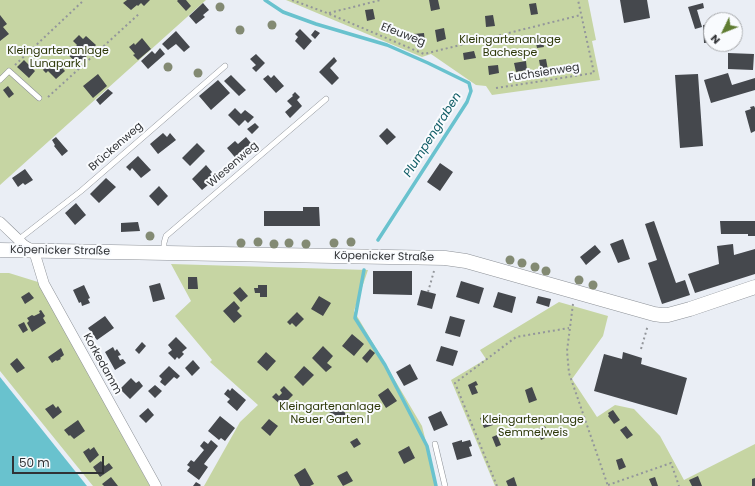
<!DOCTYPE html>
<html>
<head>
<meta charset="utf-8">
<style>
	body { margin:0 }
	#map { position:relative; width:755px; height:486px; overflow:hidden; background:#eaeef5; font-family:Poppins,sans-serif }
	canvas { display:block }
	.north { position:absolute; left:703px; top:12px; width:40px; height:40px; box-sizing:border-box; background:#f9fbfe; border:1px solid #a9abae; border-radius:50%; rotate:227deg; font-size:11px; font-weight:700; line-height:16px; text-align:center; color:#303235 }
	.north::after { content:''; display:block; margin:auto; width:14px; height:18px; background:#5f7c32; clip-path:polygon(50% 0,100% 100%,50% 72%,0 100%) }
	.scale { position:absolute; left:12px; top:456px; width:92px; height:18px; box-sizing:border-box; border:2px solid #303235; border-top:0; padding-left:5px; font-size:12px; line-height:14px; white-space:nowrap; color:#303235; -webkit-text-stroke:3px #f9fbfe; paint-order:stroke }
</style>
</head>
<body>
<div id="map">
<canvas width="755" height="486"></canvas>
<div class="north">N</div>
<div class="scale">50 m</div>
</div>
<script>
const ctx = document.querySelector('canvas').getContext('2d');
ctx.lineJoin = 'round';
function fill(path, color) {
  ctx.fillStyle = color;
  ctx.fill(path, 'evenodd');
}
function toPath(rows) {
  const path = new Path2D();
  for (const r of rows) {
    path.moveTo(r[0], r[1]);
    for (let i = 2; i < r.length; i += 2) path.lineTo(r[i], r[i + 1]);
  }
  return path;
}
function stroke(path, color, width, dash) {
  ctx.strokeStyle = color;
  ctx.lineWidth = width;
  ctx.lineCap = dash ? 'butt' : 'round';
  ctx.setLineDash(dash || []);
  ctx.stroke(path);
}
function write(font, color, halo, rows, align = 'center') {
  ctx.font = font + ' Poppins,sans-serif';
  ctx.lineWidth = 4;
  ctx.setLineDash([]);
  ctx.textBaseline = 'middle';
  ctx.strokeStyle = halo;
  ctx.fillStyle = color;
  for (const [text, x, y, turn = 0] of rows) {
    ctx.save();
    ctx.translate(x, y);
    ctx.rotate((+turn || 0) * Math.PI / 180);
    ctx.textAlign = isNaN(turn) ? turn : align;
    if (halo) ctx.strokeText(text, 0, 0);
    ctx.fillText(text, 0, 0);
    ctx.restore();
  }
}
fill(toPath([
	[0,0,206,0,0,185],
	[286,0,588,0,596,40,592,41,600,80,492,95,486,86,476,85,431,54,422,57],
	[171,264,368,270,354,311,422,426,437,486,204,486,240,422,258,405,210,362,212,360,175,316,191,301],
	[0,273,9,273,38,282,150,486,93,486,0,371],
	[559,302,608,316,603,336,572,379,597,417,615,405,634,409,660,436,684,480,755,444,755,486,495,486,451,380,486,359,480,350]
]), '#c6d5a3');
fill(toPath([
	[0,377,87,486,0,486]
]), '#69c2ce');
stroke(toPath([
	[265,0,283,12,316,24,387,45,428,63,469,83,471,91,467,102,378,240],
	[364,270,355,318,385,365,427,446,436,486]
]), '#69c2ce', 3.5);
fill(toPath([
	[127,0,150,0,144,6,141,3,138,6,137,5,131,10,123,3],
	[178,0,186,0,191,6,186,11,177,1],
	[429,0,438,0,440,9,431,11],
	[620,0,647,0,650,18,624,23],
	[203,3,209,10,203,15,205,17,196,24,189,16],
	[536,3,538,14,531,15,529,4],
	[703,3,704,8,697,10,702,27,695,29,688,7],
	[373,9,375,19,367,21,365,10],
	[0,15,7,24,3,27,9,34,0,41],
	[493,15,495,26,486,27,485,16],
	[711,24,711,43,704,43,703,25],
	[444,28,446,39,437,42,435,30],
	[300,29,312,41,304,50,295,41,298,37,295,34],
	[315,30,320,33,315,39,311,35],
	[176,31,190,47,184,52,176,44,168,50,162,44],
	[424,33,425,42,414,43,414,34],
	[79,35,83,39,86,36,96,45,79,65,64,51,66,50,70,53,77,45,73,41],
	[542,37,544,47,537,48,535,38],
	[142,38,151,49,138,60,133,55,135,54,129,47,134,43,135,45],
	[160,48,165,54,148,69,141,61,152,51,155,54],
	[474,51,476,58,464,60,463,53],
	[728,53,754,54,753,70,728,69],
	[256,54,265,63,256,72,252,68,256,65,250,59],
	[334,57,337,61,330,68,339,78,332,85,319,72],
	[546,59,548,70,541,71,539,60],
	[24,60,35,71,29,78,17,67],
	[526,61,527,70,516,72,514,63],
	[49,62,53,66,57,62,65,71,56,79,48,71,46,73,43,70],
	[498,65,499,73,489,75,488,66],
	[728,73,732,85,755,78,755,90,711,103,704,80],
	[98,74,107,86,93,98,83,86],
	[698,74,703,146,680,148,675,75],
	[231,75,246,90,239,96,224,81],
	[268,75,271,78,274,75,284,86,276,93,263,79],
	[218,80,230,93,211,110,199,96],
	[8,86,14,94,9,98,3,90],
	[108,89,113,93,100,105,96,100],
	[295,92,300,97,297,100,302,106,290,118,285,112,292,106,287,101,293,96,292,95],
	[754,106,755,108,755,131,751,133,745,111,751,109,750,107],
	[235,108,241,114,245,110,254,117,248,123,245,120,239,126,228,115],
	[255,123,259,127,252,134,247,129],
	[387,128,396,137,387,145,379,136],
	[163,133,167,137,170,133,176,140,158,154,150,144],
	[56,137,68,151,62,156,54,146,55,145,52,140],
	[246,137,255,148,239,162,227,148,235,141,238,144],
	[197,143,205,151,190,166,182,158],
	[138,156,151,170,141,178,132,168,130,171,126,167],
	[440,163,453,172,440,191,427,182],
	[206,165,212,172,210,174,215,179,202,190,192,179],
	[25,169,33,180,25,185,23,183,18,187,12,178],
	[106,178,116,187,99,203,90,194],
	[159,186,168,196,158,206,149,196],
	[76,203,86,215,75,225,65,213],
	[303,207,319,207,320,226,264,226,264,211,303,211],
	[654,221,676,283,685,280,690,295,662,304,648,263,657,260,645,224],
	[720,221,755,221,755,236,748,236,748,234,721,234],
	[138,222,140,231,121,232,121,223],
	[623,239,630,259,618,263,610,244],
	[733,244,734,255,755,249,755,274,695,293,688,274,719,264,717,246],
	[595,245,601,252,586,265,580,257],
	[373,271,412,271,412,295,373,294],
	[188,277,197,277,198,289,188,289],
	[461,281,484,288,479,304,456,297],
	[160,283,165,299,153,302,149,286],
	[84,285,90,298,88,299,90,303,82,306,81,302,79,303,73,290],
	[258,285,267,285,267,297,260,297,260,293,255,293,254,288,258,288],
	[240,287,248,296,241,302,233,293],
	[421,290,436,294,432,309,417,305],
	[29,292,34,298,25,304,21,297],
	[498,292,516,297,512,313,493,307],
	[319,296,331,303,323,316,311,309],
	[538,296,551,299,549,307,536,303],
	[234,301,240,308,237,311,242,316,234,323,223,311],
	[41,310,45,316,43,318,46,323,32,332,27,323,29,321,27,318,32,315,34,316,40,313,39,311],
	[297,312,304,319,296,327,292,323,290,325,287,322],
	[105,316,114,328,97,340,88,328],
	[450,316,465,320,460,337,445,333],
	[24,322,28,330,23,333,18,325],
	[352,334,364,344,354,356,342,346],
	[176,337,187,348,182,352,184,354,179,359,177,357,175,360,168,353,172,350,168,345],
	[142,342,146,346,139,354,135,350],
	[323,346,333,356,327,363,332,367,326,372,312,358],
	[441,346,458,351,453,366,436,361],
	[113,347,115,351,117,349,121,355,118,356,120,360,123,359,126,363,115,370,105,352],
	[61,348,64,355,60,358,61,359,57,361,56,360,52,363,48,357],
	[370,349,375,353,367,363,362,358],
	[266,352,276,361,267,371,257,362],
	[623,352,642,358,641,364,687,378,677,415,594,391,604,354,622,359],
	[17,358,25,368,17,373,10,364],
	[193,360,200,368,192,376,185,368],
	[410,364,418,379,404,386,396,372],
	[169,366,180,376,177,379,174,377,165,386,160,382,162,379,159,376],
	[304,366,314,375,303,386,294,377],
	[131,378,136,383,139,381,143,386,130,399,120,389],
	[476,381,478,385,475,386,478,393,472,395,468,385],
	[155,385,162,391,155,398,148,391],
	[284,386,293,395,282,406,272,397,276,393,279,396,282,393,280,390],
	[532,387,537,400,529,403,525,390],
	[232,388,246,400,237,411,227,402,230,399,224,394,228,389,230,391],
	[388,388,397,401,386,408,378,395],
	[53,404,56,408,58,406,62,412,53,419,45,409],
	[342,407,348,419,337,424,333,416,331,417,329,413],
	[148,408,154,415,146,423,139,416],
	[613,410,620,420,614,424,608,416,609,415,608,413],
	[441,411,448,425,434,431,428,417],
	[489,415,493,425,484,428,480,418],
	[220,416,235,428,225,441,221,438,219,440,208,431],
	[269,419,278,426,270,436,261,428],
	[78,420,85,431,74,439,70,435,69,436,64,430],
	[545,426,549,436,541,440,537,429],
	[626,426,633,435,627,439,620,430],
	[497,435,501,445,496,447,492,437],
	[357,438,361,444,354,448,350,442],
	[211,440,218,446,204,464,208,467,199,480,187,471,190,467,187,465,191,460,194,462,204,450,200,446,204,441,208,444],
	[462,440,462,442,470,440,472,446,469,447,472,456,457,460,452,443],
	[409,446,415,458,404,464,398,452],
	[94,447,99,455,90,463,83,452,89,448,90,450],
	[622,458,626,467,619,470,616,460],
	[101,461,105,466,109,463,113,468,100,477,93,467],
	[305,468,314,484,310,486,300,486,294,475],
	[347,471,353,481,343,486,337,476],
	[698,476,702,486,692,486,689,480],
	[111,477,118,486,104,486,102,484],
	[514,477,517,486,508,486,506,481],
	[655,477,658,486,652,486,649,479],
	[755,478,755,486,752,486,752,479],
	[196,482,201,485,200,486,193,486]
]), '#45484d');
const service = toPath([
	[0,80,9,71,39,98],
	[18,240,81,191,225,66],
	[164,252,164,243,166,236,326,99],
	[435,444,445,486]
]);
const minor = toPath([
	[0,222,24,245,34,251,44,284,156,486]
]);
const secondary = toPath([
	[0,250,445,258,466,261,654,314,661,315,668,315,690,309,755,287]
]);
stroke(service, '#8d9197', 6);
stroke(minor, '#8d9197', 11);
stroke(secondary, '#8d9197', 15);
stroke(toPath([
	[292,0,327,13,424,54,581,15],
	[329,13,381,0],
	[15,65,84,0],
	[496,88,594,73,578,0],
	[48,97,140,13],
	[428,292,434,271],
	[573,304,567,351,569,373,608,486],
	[641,349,648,325],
	[608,485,671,463,679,486],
	[497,486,455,383,516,337,569,328]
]), '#93969b', 2, [2, 3]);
stroke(service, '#fff', 5);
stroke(minor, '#fff', 10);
stroke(secondary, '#fff', 14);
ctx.fillStyle = '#838a73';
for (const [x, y] of [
	[220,7],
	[272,25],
	[240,30],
	[168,67],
	[198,73],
	[150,236],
	[258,242],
	[351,242],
	[241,243],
	[289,243],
	[334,243],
	[274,244],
	[306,244],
	[510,260],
	[522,263],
	[535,267],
	[546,271],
	[579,280],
	[593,285]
]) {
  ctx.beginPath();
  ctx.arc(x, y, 4.5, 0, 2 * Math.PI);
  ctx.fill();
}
write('11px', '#303235', '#f9fbfe', [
	["Efeuweg",403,35,21],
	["Fuchsienweg",544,73,-9],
	["Brückenweg",116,147,-41],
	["Wiesenweg",233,165,-41],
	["Köpenicker Straße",60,251,1],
	["Köpenicker Straße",384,257,1],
	["Korkedamm",102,364,61]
]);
write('11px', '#2e3909', '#f9fbfe', [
	["Kleingartenanlage",510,40],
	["Bachespe",510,53],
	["Kleingartenanlage",58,51],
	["Lunapark I",58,64],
	["Kleingartenanlage",330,407],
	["Neuer Garten I",330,420],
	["Kleingartenanlage",533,420],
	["Semmelweis",533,433]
]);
write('italic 12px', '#0c5a63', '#f9fbfe', [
	["Plumpengraben",433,135,-58]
]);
</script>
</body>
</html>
